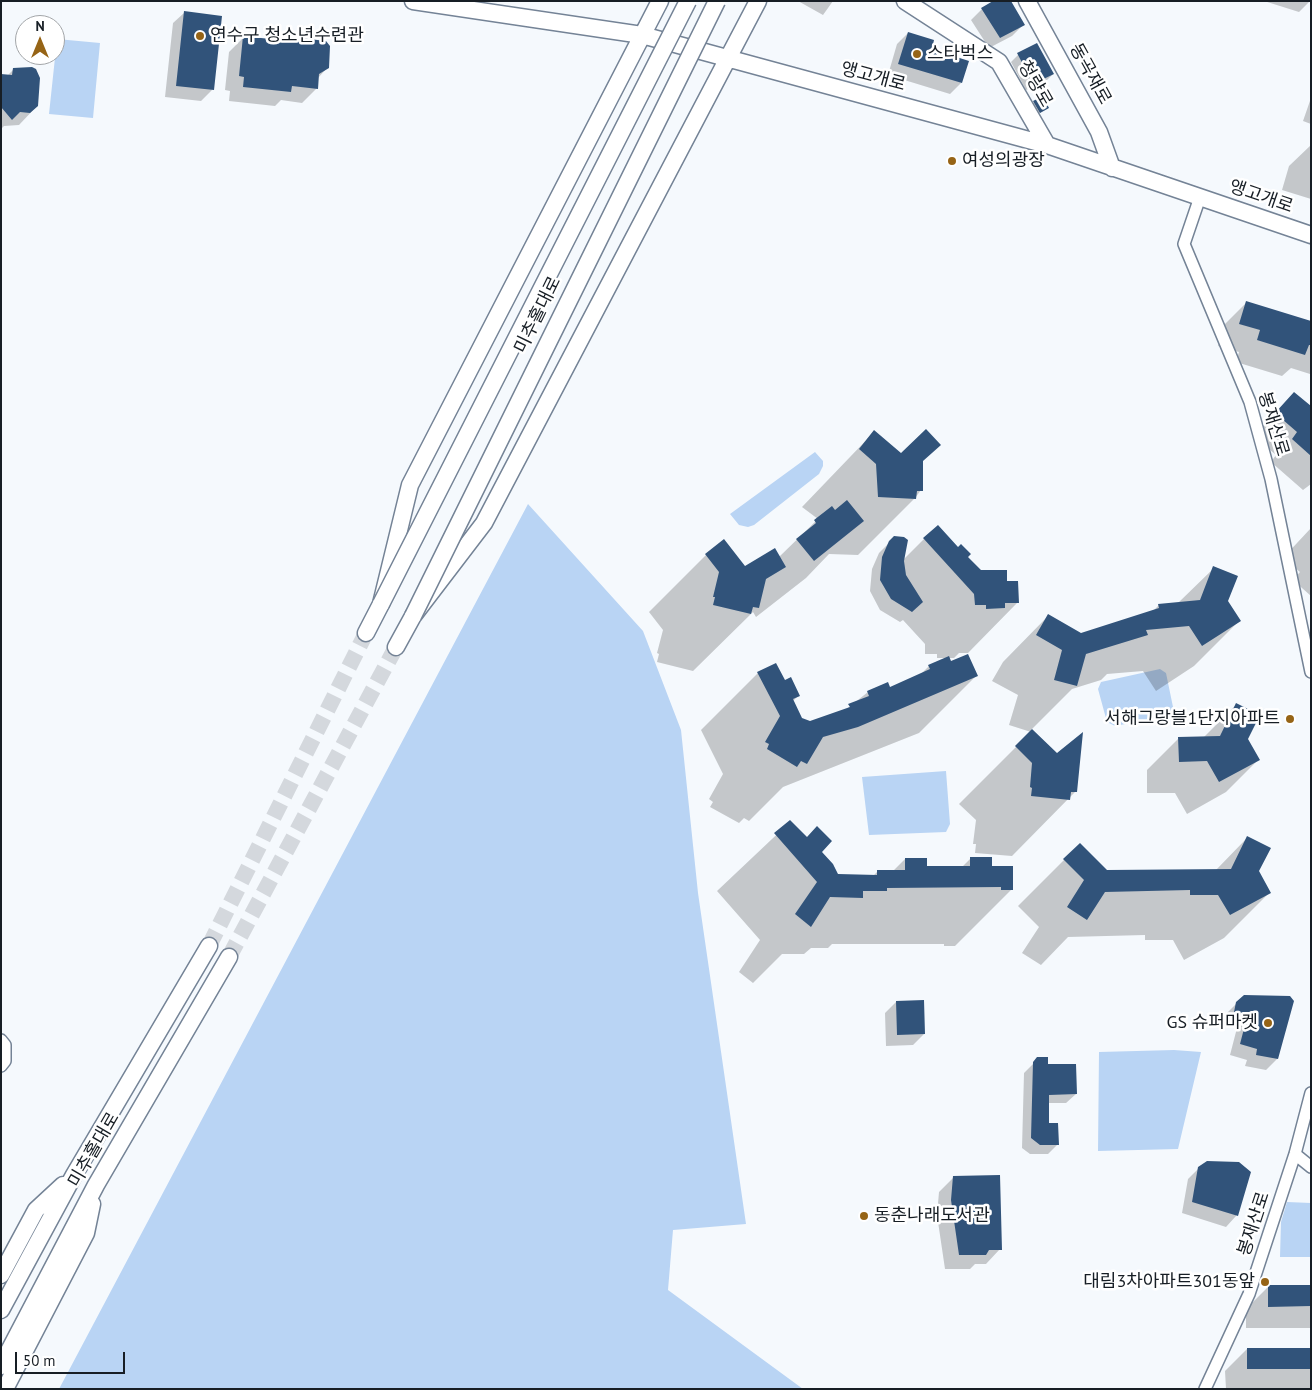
<!DOCTYPE html>
<html>
<head>
<meta charset="utf-8">
<style>
	body { margin:0 }
	#map { position:relative; width:1312px; height:1390px; overflow:hidden; background:#f5f9fd; font-family:"PT Sans",sans-serif }
	canvas { display:block }
	.frame { position:absolute; inset:0; border:2px solid #171e25; pointer-events:none }
	.north { position:absolute; left:15px; top:15px; width:50px; height:50px; box-sizing:border-box; background:#fff; border:1px solid #a2a5a8; border-radius:50%; rotate:0deg; font-size:14px; font-weight:700; line-height:20px; text-align:center; color:#171e25 }
	.north::after { content:''; display:block; margin:auto; width:18px; height:22px; background:#966416; clip-path:polygon(50% 0,100% 100%,50% 72%,0 100%) }
	.scale { position:absolute; left:15px; top:1352px; width:110px; height:22px; box-sizing:border-box; border:2px solid #171e25; border-top:0; padding-left:6px; font-size:15px; line-height:18px; white-space:nowrap; color:#171e25; -webkit-text-stroke:4px #fff; paint-order:stroke }
</style>
</head>
<body>
<div id="map">
<canvas width="1312" height="1390"></canvas>
<div class="frame"></div>
<div class="north">N</div>
<div class="scale">50 m</div>
</div>
<script>
const ctx = document.querySelector('canvas').getContext('2d');
ctx.lineJoin = 'round';
function fill(path, color) {
  ctx.fillStyle = color;
  ctx.fill(path, 'evenodd');
}
function toPath(rows) {
  const path = new Path2D();
  for (const r of rows) {
    path.moveTo(r[0], r[1]);
    for (let i = 2; i < r.length; i += 2) path.lineTo(r[i], r[i + 1]);
  }
  return path;
}
function stroke(path, color, width, dash) {
  ctx.strokeStyle = color;
  ctx.lineWidth = width;
  ctx.lineCap = dash ? 'butt' : 'round';
  ctx.setLineDash(dash || []);
  ctx.stroke(path);
}
function write(font, color, halo, rows, align = 'center') {
  ctx.font = font + ' "PT Sans","Noto Sans KR",sans-serif';
  ctx.lineWidth = 5;
  ctx.setLineDash([]);
  ctx.textBaseline = 'middle';
  ctx.strokeStyle = halo;
  ctx.fillStyle = color;
  for (const [text, x, y, turn = 0] of rows) {
    ctx.save();
    ctx.translate(x, y);
    ctx.rotate((+turn || 0) * Math.PI / 180);
    ctx.textAlign = isNaN(turn) ? turn : align;
    if (halo) ctx.strokeText(text, 0, 0);
    ctx.fillText(text, 0, 0);
    ctx.restore();
  }
}
fill(toPath([
	[57,39,100,43,93,118,49,114],
	[815,452,823,461,823,466,819,474,754,525,748,527,739,525,730,514],
	[528,504,643,631,681,730,698,893,746,1224,673,1230,668,1290,803,1389,59,1389],
	[1160,669,1166,673,1173,707,1167,716,1115,726,1107,722,1098,689,1101,682],
	[946,771,950,824,946,832,869,835,862,777],
	[1174,1050,1201,1052,1178,1149,1098,1151,1099,1052],
	[1287,1202,1311,1203,1311,1257,1280,1257,1281,1222]
]), '#b9d4f4');
fill(toPath([
	[798,1,833,1,823,15],
	[996,1,1023,25,1012,36,989,48,971,20,982,9],
	[1264,1,1310,1,1299,12],
	[184,13,212,90,201,101,165,97,173,23],
	[908,33,930,50,961,83,950,94,888,75,897,44],
	[244,37,327,68,318,78,317,88,302,103,281,100,275,106,229,101,230,91,225,90,229,52],
	[1037,47,1053,74,1046,81,1026,90,1011,62,1018,55],
	[13,70,37,106,19,125,4,126,1,129,1,76,7,76],
	[1311,98,1311,124,1303,121],
	[1034,102,1048,108,1037,115,1031,105],
	[1311,145,1311,199,1282,190,1289,166],
	[1246,303,1311,322,1310,374,1291,368,1282,376,1236,362,1239,352,1218,346,1224,325],
	[1294,393,1311,408,1311,484,1303,490,1271,462,1276,455,1254,436],
	[874,432,901,454,922,462,921,490,915,498,858,555,829,554,806,578,756,617,753,612,693,671,657,662,659,654,657,653,663,630,649,612,706,555,745,568,779,557,818,519,802,507],
	[1311,528,1311,596,1293,580,1300,572,1283,558],
	[895,537,903,560,924,539,967,557,981,571,1006,582,1017,603,968,653,959,653,954,658,948,658,950,662,976,676,919,733,783,787,749,821,744,818,739,823,710,807,713,802,709,799,723,774,701,730,758,673,784,682,799,695,792,702,801,719,810,723,844,711,868,692,889,688,920,675,929,666,947,658,937,658,937,654,925,654,925,644,903,620,900,622,880,610,870,591,872,569,879,553],
	[1214,568,1226,601,1239,621,1194,666,1156,691,1143,671,1107,674,1101,680,1072,689,1031,730,1075,792,1012,856,975,853,976,844,973,844,976,820,959,804,1031,732,1009,725,1018,695,992,681,1003,662,1048,616,1081,634,1152,612,1159,605,1178,603],
	[1236,705,1247,739,1258,760,1226,792,1187,814,1175,793,1147,793,1147,770,1179,738,1204,737],
	[790,822,821,852,837,876,873,876,878,871,893,871,905,859,926,868,962,867,971,858,991,867,1012,889,955,946,944,946,944,944,832,944,828,948,811,948,804,954,782,954,753,983,739,972,760,940,717,891],
	[1247,838,1258,871,1269,893,1224,938,1184,960,1173,940,1145,940,1145,935,1068,937,1041,965,1022,953,1039,927,1018,906,1080,844,1106,871,1215,871],
	[1244,996,1293,1001,1277,1059,1266,1070,1245,1066,1247,1060,1230,1055,1237,1028,1224,1022,1225,1015],
	[896,1002,924,1034,913,1045,886,1046,885,1013],
	[1038,1059,1076,1094,1066,1103,1048,1103,1048,1124,1058,1144,1048,1154,1030,1154,1022,1148,1024,1073],
	[1199,1168,1249,1173,1236,1216,1226,1227,1182,1213,1188,1179],
	[954,1177,1000,1249,986,1264,975,1264,970,1269,945,1269,937,1215,939,1192],
	[1311,1286,1311,1328,1246,1328,1246,1309,1268,1287],
	[1247,1349,1311,1349,1311,1389,1226,1389,1225,1371]
]), '#0003');
fill(toPath([
	[993,1,1011,1,1025,25,1000,38,981,8],
	[184,11,222,16,214,90,176,86],
	[908,32,934,40,932,49,969,61,962,83,898,64],
	[243,36,297,42,300,38,326,41,330,46,329,68,319,74,318,89,292,86,291,92,243,87,244,77,239,76],
	[1037,43,1054,74,1033,84,1017,53],
	[32,67,36,69,40,78,38,106,30,113,20,112,12,120,1,107,1,74,12,75,13,68],
	[1043,96,1049,108,1040,113,1033,101],
	[1246,301,1311,321,1311,345,1309,345,1305,355,1257,340,1260,330,1239,324],
	[1294,392,1311,406,1311,456,1292,439,1297,432,1275,413],
	[926,429,941,445,923,461,923,491,917,491,916,499,878,497,876,464,859,449,874,430,901,453],
	[847,500,864,521,814,561,796,539,816,523,814,520,832,506,835,510],
	[938,525,958,547,961,544,971,554,968,557,981,570,1007,570,1007,581,1018,581,1019,603,1005,603,1005,608,986,609,986,605,975,605,974,594,923,538],
	[894,536,904,537,908,540,904,561,906,575,923,602,912,612,891,599,880,580,882,557,889,541],
	[724,539,745,566,775,548,786,567,766,579,759,608,753,607,751,614,713,605,715,597,713,597,719,572,705,554],
	[1213,566,1238,576,1228,601,1241,621,1202,646,1189,626,1146,630,1148,635,1086,654,1077,686,1054,680,1062,650,1036,635,1048,614,1081,633,1159,608,1158,604,1200,600],
	[968,654,978,676,858,727,823,737,807,764,801,761,797,767,767,749,769,744,765,742,780,716,757,672,776,663,785,680,791,677,800,696,793,699,802,718,810,721,850,707,848,704,869,696,867,691,888,682,890,687,930,669,928,665,949,656,951,661],
	[1236,703,1260,715,1248,739,1260,760,1219,782,1207,761,1179,762,1178,737,1220,736],
	[1032,729,1057,753,1083,732,1077,792,1071,792,1070,800,1031,796,1032,788,1030,787,1032,763,1015,746],
	[790,820,807,837,817,826,832,841,822,852,833,864,838,874,877,875,877,870,905,870,905,858,927,858,927,866,970,866,970,857,992,857,992,866,1013,866,1013,890,1001,890,1001,887,887,888,887,891,863,891,863,898,830,897,811,927,795,914,817,882,774,833],
	[1247,836,1271,848,1259,871,1271,893,1230,915,1218,895,1190,895,1190,890,1105,892,1087,920,1067,907,1084,880,1063,859,1080,843,1107,870,1231,869],
	[1244,995,1290,996,1294,1001,1278,1059,1256,1055,1257,1049,1240,1044,1247,1017,1234,1012,1236,1002],
	[924,1000,925,1034,897,1035,896,1001],
	[1037,1057,1048,1057,1048,1064,1076,1064,1077,1094,1049,1095,1049,1123,1058,1123,1059,1145,1040,1145,1031,1138,1033,1062],
	[1207,1161,1239,1162,1251,1172,1238,1216,1192,1202,1198,1167],
	[1000,1175,1002,1250,989,1250,986,1255,959,1255,951,1200,953,1176],
	[1268,1285,1311,1285,1311,1306,1268,1307],
	[1247,1348,1311,1348,1311,1369,1247,1369]
]), '#31537a');
stroke(toPath([
	[209,946,366,633],
	[229,957,396,647]
]), '#d4d8dd', 16, [16, 8]);
const street = toPath([
	[1200,197,1184,244,1250,402,1271,479,1311,672],
	[1,1040,5,1045,5,1061,1,1066],
	[1295,1154,1311,1167],
	[1205,1389,1249,1294,1295,1154,1311,1093]
]);
const secondary = toPath([
	[413,1,642,35,1047,145,1311,235],
	[905,1,999,62,1047,145],
	[1027,1,1099,132,1112,168],
	[366,633,381,604,410,485,660,1],
	[396,647,413,616,484,523,758,1],
	[1,1275,36,1210,63,1185],
	[1,1310,74,1175,209,946],
	[1,1366,96,1185,229,957],
	[5,1389,86,1233,92,1204]
]);
stroke(street, '#748396', 14);
stroke(secondary, '#748396', 19);
stroke(street, '#fff', 11);
stroke(secondary, '#fff', 16);
const secondaryBridge = toPath([
	[381,604,688,1],
	[413,616,717,1]
]);
stroke(secondaryBridge, '#748396', 19, []);
stroke(secondaryBridge, '#fff', 16);
for (const [x, y, r, color] of [
	[200,36,5,"#966416"],
	[917,54,5,"#966416"],
	[952,161,5,"#966416"],
	[1290,719,5,"#966416"],
	[1268,1023,5,"#966416"],
	[864,1216,5,"#966416"],
	[1265,1282,5,"#966416"]
]) {
  const dot = new Path2D();
  dot.arc(x, y, r, 0, 2 * Math.PI);
  ctx.fillStyle = color;
  ctx.fill(dot);
  stroke(dot, '#fff', 2);
}
write('18px', '#171e25', '#fff', [
	["연수구 청소년수련관",210,36],
	["스타벅스",927,54],
	["여성의광장",962,161],
	["서해그랑블1단지아파트",1280,719,"right"],
	["GS 슈퍼마켓",1258,1023,"right"],
	["동춘나래도서관",874,1216],
	["대림3차아파트301동앞",1255,1282,"right"]
], 'left');
write('18px', '#171e25', '#fff', [
	["동곡재로",1090,74,61],
	["앵고개로",873,77,15],
	["청량로",1035,84,60],
	["앵고개로",1261,197,19],
	["미추홀대로",538,315,-64],
	["봉재산로",1273,424,73],
	["미추홀대로",94,1150,-60],
	["봉재산로",1254,1224,-72]
]);
</script>
</body>
</html>
